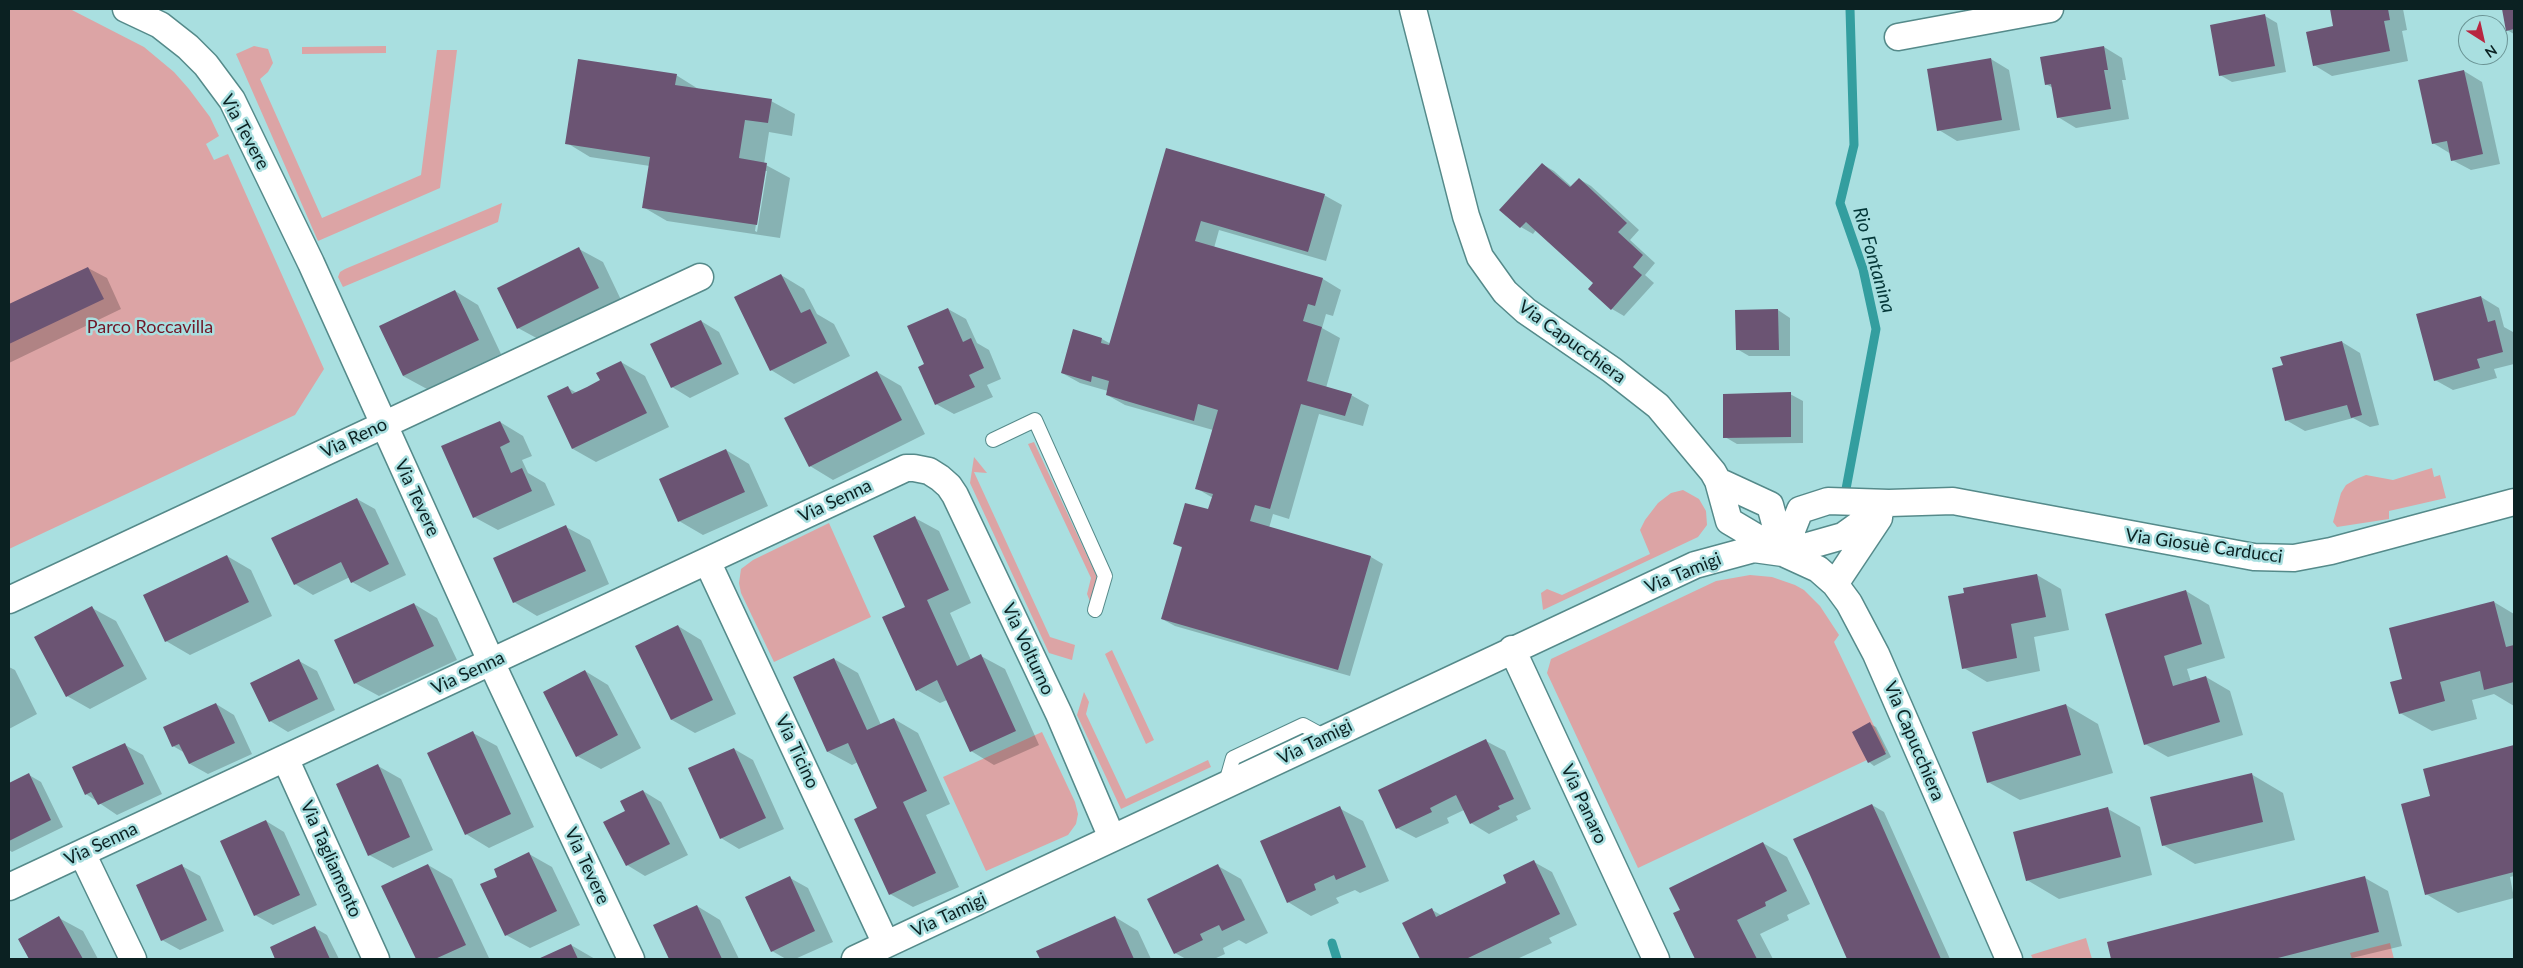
<!DOCTYPE html>
<html>
<head>
<meta charset="utf-8">
<style>
	body { margin:0 }
	#map { position:relative; width:2523px; height:968px; overflow:hidden; background:#a9dfe0; font-family:Lato,sans-serif }
	canvas { display:block }
	.frame { position:absolute; inset:0; border:10px solid #0b2122; pointer-events:none }
	.north { position:absolute; left:2458px; top:15px; width:50px; height:50px; box-sizing:border-box; background:#a9dfe0; border:1px solid #6a9394; border-radius:50%; rotate:145deg; font-size:14px; font-weight:700; line-height:20px; text-align:center; color:#0b2122 }
	.north::after { content:''; display:block; margin:auto; width:18px; height:22px; background:#b82641; clip-path:polygon(50% 0,100% 100%,50% 72%,0 100%) }
</style>
</head>
<body>
<div id="map">
<canvas width="2523" height="968"></canvas>
<div class="frame"></div>
<div class="north">N</div>
</div>
<script>
const ctx = document.querySelector('canvas').getContext('2d');
ctx.lineJoin = 'round';
function fill(path, color) {
  ctx.fillStyle = color;
  ctx.fill(path, 'evenodd');
}
function toPath(rows) {
  const path = new Path2D();
  for (const r of rows) {
    path.moveTo(r[0], r[1]);
    for (let i = 2; i < r.length; i += 2) path.lineTo(r[i], r[i + 1]);
  }
  return path;
}
function stroke(path, color, width, dash) {
  ctx.strokeStyle = color;
  ctx.lineWidth = width;
  ctx.lineCap = dash ? 'butt' : 'round';
  ctx.setLineDash(dash || []);
  ctx.stroke(path);
}
function write(font, color, halo, rows, align = 'center') {
  ctx.font = font + ' Lato,sans-serif';
  ctx.lineWidth = 5;
  ctx.setLineDash([]);
  ctx.textBaseline = 'middle';
  ctx.strokeStyle = halo;
  ctx.fillStyle = color;
  for (const [text, x, y, turn = 0] of rows) {
    ctx.save();
    ctx.translate(x, y);
    ctx.rotate((+turn || 0) * Math.PI / 180);
    ctx.textAlign = isNaN(turn) ? turn : align;
    if (halo) ctx.strokeText(text, 0, 0);
    ctx.fillText(text, 0, 0);
    ctx.restore();
  }
}
fill(toPath([
	[9,9,70,9,144,47,174,72,189,89,210,117,219,136,206,144,214,160,228,154,324,369,295,415,9,549],
	[254,46,268,49,273,63,268,72,260,79,322,218,421,175,437,50,457,50,440,188,318,241,236,54],
	[386,46,386,53,302,54,302,47],
	[502,203,498,222,343,287,338,277,340,272,345,269],
	[1034,442,1097,577,1091,604,1087,594,1091,578,1028,444],
	[974,457,987,473,974,472,1050,637,1075,645,1072,660,1049,653,970,483],
	[2432,468,2434,477,2440,475,2446,498,2389,511,2389,519,2337,527,2333,522,2341,493,2346,485,2356,479,2366,475,2393,480],
	[1683,490,1699,499,1706,511,1707,525,1698,537,1543,610,1541,593,1547,589,1562,595,1650,554,1640,530,1645,520,1658,503,1671,493],
	[829,523,871,617,774,662,741,593,739,583,741,569,753,560],
	[1750,575,1772,577,1795,585,1804,590,1820,606,1839,635,1834,642,1886,751,1638,868,1547,673,1551,659,1716,581],
	[1112,650,1154,740,1146,744,1105,654],
	[1084,692,1089,702,1086,714,1126,799,1208,760,1211,767,1121,809,1077,715],
	[1042,732,1075,802,1078,814,1076,824,1068,835,986,871,943,777],
	[2086,938,2092,959,2033,959,2031,955],
	[2390,943,2394,959,2352,959,2350,953]
]), '#dca4a5');
fill(toPath([
	[2331,9,2403,9,2407,30,2402,31,2408,61,2332,76,2314,65,2334,27],
	[2503,9,2514,9,2514,34,2507,30],
	[2265,16,2277,23,2286,72,2232,82,2220,75],
	[2104,47,2122,58,2126,80,2122,80,2129,119,2076,128,2058,117,2053,88,2046,84],
	[1991,59,2009,70,2020,130,1957,141,1939,130],
	[2464,71,2482,82,2500,164,2471,170,2452,160,2451,154,2433,143],
	[676,75,700,90,771,101,795,114,792,136,769,132,764,164,790,178,780,238,667,221,643,207,650,166,590,157,567,143],
	[764,171,767,171,757,232,755,231],
	[1167,150,1324,195,1342,205,1326,261,1219,230,1214,248,1323,279,1341,290,1333,316,1326,314,1322,328,1340,338,1326,388,1351,395,1369,405,1363,426,1319,414,1289,519,1273,514,1269,528,1371,557,1383,564,1350,676,1175,626,1162,619,1183,548,1174,544,1215,512,1213,498,1196,488,1213,430,1125,405,1107,395,1108,391,1080,383,1062,373,1102,339,1111,344],
	[1542,164,1554,171,1572,187,1579,179,1591,186,1639,230,1630,240,1655,263,1645,275,1654,283,1624,316,1612,309,1595,283,1536,230,1533,234,1521,227],
	[579,249,603,262,622,302,542,341,518,328],
	[88,268,107,278,121,309,9,363,9,306],
	[781,275,804,289,817,314,834,324,850,356,794,384,771,370],
	[455,291,478,305,501,354,427,389,403,376],
	[2481,297,2499,308,2504,327,2513,332,2514,364,2494,369,2497,378,2453,390,2435,380],
	[948,309,966,319,977,343,989,350,1001,379,987,385,993,397,954,414,936,404,925,364],
	[1778,310,1790,318,1790,356,1749,356,1737,349],
	[701,321,719,332,739,374,690,398,672,387],
	[2342,342,2360,353,2379,425,2370,427,2353,418,2305,431,2286,420],
	[621,362,645,376,669,427,596,462,573,449,568,388,577,393,602,381],
	[877,372,901,386,925,434,833,480,810,466],
	[1790,394,1803,401,1803,443,1737,444,1725,437],
	[500,422,523,436,532,456,522,460,528,473,545,483,555,505,498,530,474,517],
	[726,450,749,464,768,506,703,535,679,521],
	[357,499,375,509,406,575,370,592,352,582,350,577,313,595,295,584],
	[915,518,939,531,971,603,950,613,971,660,981,656,1005,669,1039,745,994,765,971,751,947,700,940,703,917,690,907,607],
	[566,527,590,540,609,584,537,616,514,602],
	[227,556,251,570,272,616,190,655,166,641],
	[2037,575,2061,589,2069,630,2034,637,2040,671,1987,682,1964,668,1965,589],
	[2186,591,2209,605,2225,658,2187,669,2191,682,2206,677,2230,691,2243,735,2168,757,2145,744,2107,615],
	[2494,602,2514,614,2514,706,2494,694,2472,700,2477,719,2432,731,2400,713,2404,679],
	[414,604,437,618,457,660,379,696,355,683],
	[92,608,116,621,147,679,90,709,67,696],
	[678,626,701,640,736,714,695,733,672,720],
	[834,659,858,673,881,725,894,719,918,733,950,804,926,815,959,887,913,907,890,894,879,809,858,762,852,765,828,752,794,678],
	[299,661,317,671,335,710,288,732,270,721],
	[9,667,15,670,37,714,9,729],
	[585,671,608,685,641,748,601,769,577,756],
	[216,704,234,715,252,754,208,774,190,764,185,753,173,746],
	[2066,705,2098,724,2113,773,2020,800,1988,782],
	[1870,724,1876,727,1891,757,1874,766,1869,762],
	[473,733,497,746,534,827,489,848,466,834],
	[1486,741,1505,751,1531,809,1516,816,1518,820,1489,834,1471,823,1464,810,1447,818,1449,823,1416,838,1397,828],
	[125,745,143,755,162,794,117,815,86,794],
	[2514,746,2514,876,2510,877,2514,898,2458,913,2426,894,2434,796,2425,770],
	[734,749,753,760,784,829,739,849,721,838],
	[378,766,401,779,433,850,393,868,369,855],
	[2251,774,2283,793,2295,840,2195,864,2163,845],
	[29,775,41,782,63,827,12,852,9,850,9,785],
	[643,791,661,802,688,855,645,876,627,865,627,811],
	[1872,805,1884,812,1950,959,1848,959,1795,839],
	[1339,808,1363,821,1389,881,1360,893,1355,890,1336,898,1339,903,1311,916,1288,902],
	[2108,809,2140,827,2152,875,2059,899,2027,880],
	[266,821,284,832,317,905,273,925,255,915],
	[1763,843,1787,857,1810,904,1787,915,1789,920,1760,934,1773,959,1697,959,1674,914,1681,911],
	[529,854,552,867,580,925,530,948,506,935,499,877],
	[1534,862,1552,872,1577,925,1549,938,1552,943,1517,959,1421,959,1404,923,1432,910,1441,915,1506,884],
	[428,865,452,879,489,958,417,959,383,886],
	[182,866,200,876,224,931,180,950,162,940],
	[1218,866,1241,879,1268,933,1246,944,1239,940,1223,948,1225,954,1214,959,1186,959,1175,953],
	[790,878,808,888,833,942,795,959,786,959,772,951],
	[2365,878,2388,891,2402,946,2348,959,2112,959,2108,943],
	[697,906,720,920,739,959,670,959,655,926],
	[1115,917,1138,931,1151,959,1041,959,1038,952],
	[59,918,83,931,98,959,31,959,20,939],
	[315,928,327,935,339,959,276,959,271,948],
	[571,945,595,959,541,959]
]), '#0003');
stroke(toPath([
	[1846,489,1876,329,1863,269,1840,203,1854,145,1850,9],
	[1332,943,1337,959]
]), '#339e9f', 9);
fill(toPath([
	[2330,9,2388,9,2390,20,2384,21,2390,51,2313,66,2306,32,2333,26],
	[2502,9,2514,9,2514,29,2506,31],
	[2265,14,2275,66,2219,76,2210,25],
	[2104,46,2108,70,2104,70,2111,109,2057,118,2051,84,2045,85,2040,57],
	[1991,58,2002,120,1937,131,1927,69],
	[578,59,677,74,675,85,772,99,768,123,745,120,739,158,767,163,757,225,642,208,650,157,565,144],
	[2464,70,2483,154,2451,161,2447,141,2432,144,2418,80],
	[1166,148,1325,194,1308,252,1201,221,1195,241,1323,278,1315,306,1308,304,1303,321,1322,327,1307,381,1352,394,1345,416,1301,404,1270,509,1255,505,1250,521,1371,556,1338,670,1161,619,1182,547,1173,544,1185,503,1208,509,1213,494,1195,489,1218,410,1198,404,1194,421,1106,395,1109,381,1092,376,1091,382,1061,373,1073,329,1102,338,1101,343,1109,345],
	[1542,163,1570,187,1579,178,1627,223,1618,232,1643,255,1633,267,1642,275,1611,310,1588,289,1593,283,1526,222,1520,228,1499,210],
	[579,247,599,288,517,329,497,288],
	[88,267,104,299,9,344,9,304],
	[781,274,801,313,810,309,827,343,770,371,734,297],
	[455,290,479,340,403,376,379,326],
	[2481,296,2488,322,2495,320,2503,352,2477,359,2480,368,2434,381,2416,314],
	[948,308,963,342,971,338,984,368,969,375,975,387,935,405,918,367,924,364,907,326],
	[1778,309,1779,350,1736,350,1735,310],
	[701,320,722,364,671,388,650,344],
	[2342,341,2362,415,2351,418,2347,405,2285,421,2272,368,2283,365,2280,357],
	[621,361,647,413,572,449,547,396,568,386,572,394,587,387,600,380,596,373],
	[877,371,902,420,809,467,784,418],
	[1791,392,1791,437,1723,438,1723,394],
	[500,421,510,442,500,447,511,473,522,468,532,491,473,518,441,446],
	[726,449,745,492,678,522,659,479],
	[357,498,389,564,351,583,341,562,294,585,271,538],
	[915,516,949,590,927,600,957,666,981,654,1016,731,970,752,937,680,916,691,882,617,905,607,873,536],
	[566,525,586,571,513,603,493,558],
	[227,555,249,602,165,642,143,595],
	[2037,574,2046,617,2011,624,2017,658,1962,669,1948,596,1964,593,1963,588],
	[2186,590,2202,644,2164,656,2173,686,2206,676,2220,722,2144,745,2105,614],
	[2494,601,2506,647,2514,645,2514,682,2484,690,2480,671,2440,682,2445,701,2399,714,2390,682,2402,679,2389,628],
	[414,603,434,646,354,684,334,640],
	[92,606,124,666,66,697,34,637],
	[678,625,713,700,671,720,635,646],
	[834,658,867,730,894,718,927,791,903,802,936,873,889,895,854,819,877,808,848,743,827,752,793,677],
	[299,659,318,699,269,722,250,683],
	[585,670,618,735,576,757,543,692],
	[216,703,235,743,189,764,179,744,172,747,163,727],
	[2066,704,2081,755,1987,783,1972,732],
	[1870,722,1886,754,1868,763,1852,732],
	[473,731,511,814,465,835,427,753],
	[1486,739,1514,799,1498,806,1500,809,1470,824,1456,795,1430,808,1432,812,1396,829,1378,790],
	[125,743,144,784,98,805,91,792,85,795,72,767],
	[2514,745,2514,872,2425,895,2401,804,2430,796,2423,769],
	[734,748,766,818,720,839,688,768],
	[378,764,410,837,368,856,336,784],
	[29,773,51,820,9,841,9,783],
	[2252,773,2263,822,2162,846,2150,797],
	[643,790,670,844,626,866,603,822,625,811,620,801],
	[1872,804,1879,819,1941,959,1847,959,1810,875,1793,839],
	[1340,806,1366,867,1336,880,1334,875,1314,884,1316,890,1287,903,1260,841],
	[2108,807,2121,857,2026,881,2013,832],
	[266,820,300,895,254,916,220,841],
	[1763,842,1787,891,1765,902,1766,906,1737,920,1757,959,1695,959,1673,913,1680,910,1669,888],
	[529,852,557,911,505,936,480,884,497,877,494,869],
	[1534,860,1560,914,1466,959,1420,959,1402,923,1432,908,1436,917,1506,883,1503,875],
	[182,864,207,920,161,941,136,885],
	[428,864,466,945,435,959,416,959,381,886],
	[1218,864,1245,920,1222,931,1219,925,1200,934,1203,940,1174,954,1147,899],
	[790,876,815,931,771,952,745,897],
	[2365,876,2379,932,2274,959,2111,959,2107,942],
	[697,905,722,959,669,959,653,925],
	[59,916,83,959,29,959,18,939],
	[1115,916,1134,959,1040,959,1036,951],
	[315,926,330,959,275,959,270,947],
	[571,944,578,959,538,959]
]), '#6b5473');
const service = toPath([
	[993,440,1035,420,1105,576,1095,610],
	[1225,786,1233,758,1303,725,1325,737]
]);
const minor = toPath([
	[126,9,160,25,188,47,206,65,232,100,311,263,499,679,631,959],
	[1413,9,1466,216,1480,257,1505,292,1526,311,1612,370,1658,406,1713,472,1718,481,1729,521,1783,553,1770,505,1718,481],
	[1898,37,2050,9],
	[1783,553,1800,510,1828,501,1889,503,1953,501,2254,557,2294,558,2331,551,2514,502],
	[1783,553,1843,536,1889,503],
	[707,561,886,944],
	[1835,584,1879,518],
	[9,600,700,277],
	[1512,649,1656,959],
	[285,758,376,959],
	[82,853,133,959],
	[9,887,906,468,914,468,929,471,940,478,949,486,955,495,1059,714,1112,838],
	[855,959,1695,565,1754,549,1783,553,1818,569,1835,584,1849,603,1876,654,2009,959]
]);
stroke(service, '#558a8a', 16);
stroke(minor, '#558a8a', 29);
stroke(service, '#fff', 14);
stroke(minor, '#fff', 26);
write('18px', '#0b2122', '#a9dfe0', [
	["Via Tevere",245,132,62],
	["Via Capucchiera",1572,342,36],
	["Via Reno",354,438,-25],
	["Via Tevere",417,498,65],
	["Via Senna",835,501,-25],
	["Via Giosuè Carducci",2204,546,8],
	["Via Tamigi",1683,573,-22],
	["Via Volturno",1028,649,65],
	["Via Senna",468,673,-25],
	["Via Capucchiera",1914,741,67],
	["Via Tamigi",1315,742,-26],
	["Via Ticino",797,752,65],
	["Via Panaro",1584,804,65],
	["Via Senna",101,844,-25],
	["Via Tagliamento",331,859,66],
	["Via Tevere",587,866,65],
	["Via Tamigi",949,915,-25]
]);
write('18px', '#711626', '#a9dfe0', [
	["Parco Roccavilla",150,327]
]);
write('italic 19px', '#043738', '#a9dfe0', [
	["Rio Fontanina",1874,260,74]
]);
</script>
</body>
</html>
